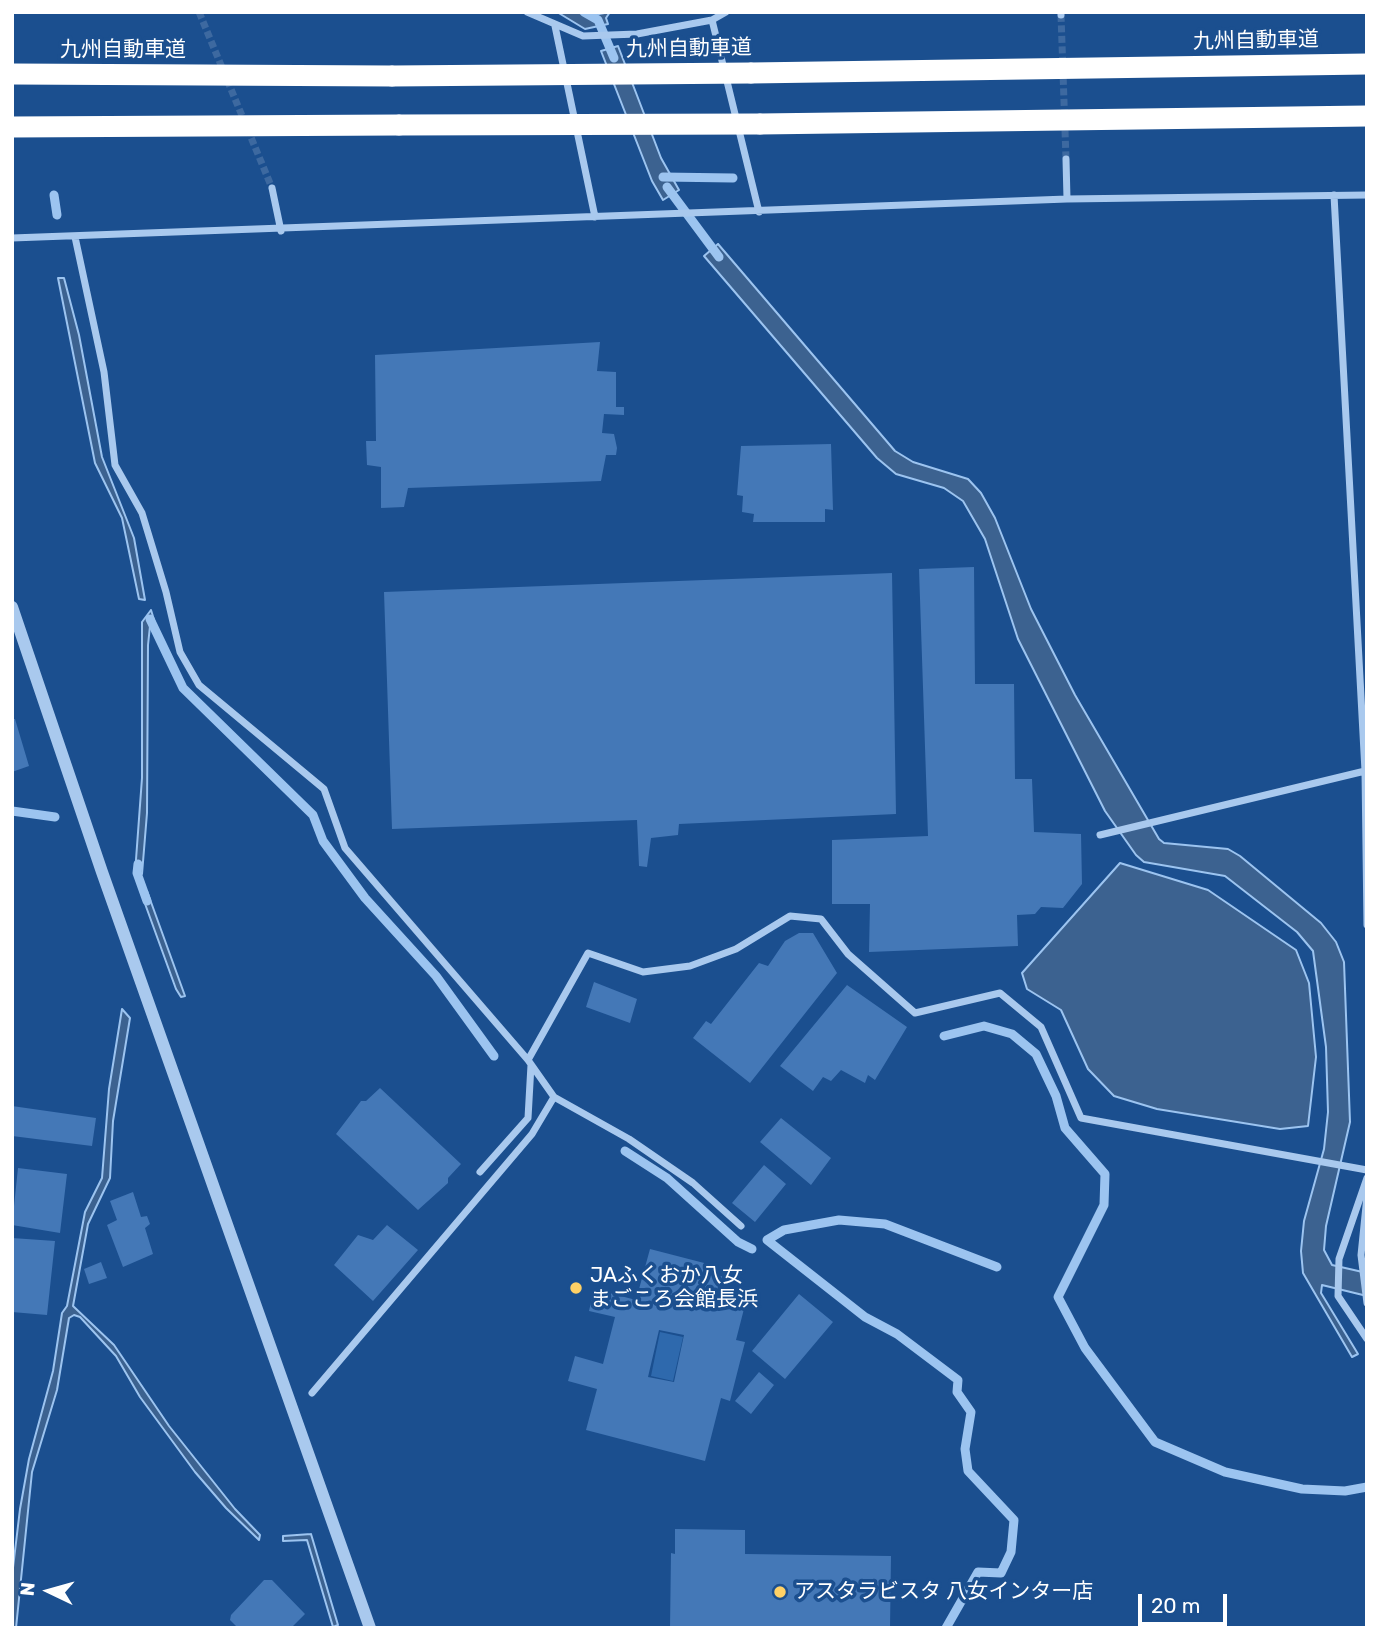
<!DOCTYPE html>
<html>
<head>
<meta charset="utf-8">
<style>
	body { margin:0 }
	#map { position:relative; width:1379px; height:1640px; overflow:hidden; background:#1b4f8f; font-family:Rubik,sans-serif }
	canvas { display:block }
	.frame { position:absolute; inset:0; border:14px solid #fff; pointer-events:none }
	.north { position:absolute; left:14px; top:1556px; width:70px; height:70px; -webkit-text-stroke:5px #1b4f8f; paint-order:stroke; rotate:275deg; font-size:19px; font-weight:700; line-height:28px; text-align:center; color:#fff }
	.north::after { content:''; display:block; margin:auto; width:24px; height:32px; background:#fff; clip-path:polygon(50% 0,100% 100%,50% 72%,0 100%) }
	.scale { position:absolute; left:1138px; top:1594px; width:89px; height:32px; box-sizing:border-box; border:4px solid #fff; border-top:0; padding-left:9px; font-size:21px; line-height:24px; white-space:nowrap; color:#fff; -webkit-text-stroke:5px #1b4f8f; paint-order:stroke }
</style>
</head>
<body>
<div id="map">
<canvas width="1379" height="1640"></canvas>
<div class="frame"></div>
<div class="north">N</div>
<div class="scale">20 m</div>
</div>
<script>
const ctx = document.querySelector('canvas').getContext('2d');
ctx.lineJoin = 'round';
function fill(path, color) {
  ctx.fillStyle = color;
  ctx.fill(path, 'evenodd');
}
function toPath(rows) {
  const path = new Path2D();
  for (const r of rows) {
    path.moveTo(r[0], r[1]);
    for (let i = 2; i < r.length; i += 2) path.lineTo(r[i], r[i + 1]);
  }
  return path;
}
function stroke(path, color, width, dash) {
  ctx.strokeStyle = color;
  ctx.lineWidth = width;
  ctx.lineCap = dash ? 'butt' : 'round';
  ctx.setLineDash(dash || []);
  ctx.stroke(path);
}
function write(font, color, halo, rows, align = 'center') {
  ctx.font = font + ' Rubik,"Noto Sans JP",sans-serif';
  ctx.lineWidth = 7;
  ctx.setLineDash([]);
  ctx.textBaseline = 'middle';
  ctx.strokeStyle = halo;
  ctx.fillStyle = color;
  for (const [text, x, y, turn = 0] of rows) {
    ctx.save();
    ctx.translate(x, y);
    ctx.rotate((+turn || 0) * Math.PI / 180);
    ctx.textAlign = isNaN(turn) ? turn : align;
    if (halo) ctx.strokeText(text, 0, 0);
    ctx.fillText(text, 0, 0);
    ctx.restore();
  }
}
fill(toPath([
	[660,1332,683,1337,673,1381,651,1376]
]), '#2e69ad');
const water = toPath([
	[557,12,599,14,610,12,606,18,608,24,585,29,557,12],
	[618,46,661,158,679,190,663,200,652,181,601,51,618,46],
	[718,244,895,451,913,462,968,479,981,493,995,518,1031,609,1075,695,1159,839,1164,843,1228,849,1240,856,1321,923,1336,942,1344,962,1350,1122,1326,1226,1324,1250,1332,1265,1367,1273,1367,1296,1322,1285,1321,1293,1358,1354,1352,1357,1303,1273,1301,1251,1304,1221,1324,1149,1328,1112,1326,1047,1313,951,1297,932,1225,876,1144,862,1136,855,1105,811,1018,639,985,539,963,501,944,488,896,474,877,458,704,256,718,244],
	[58,278,64,278,79,335,102,457,134,538,145,600,139,599,122,518,95,463,58,278],
	[151,610,155,623,150,626,148,645,147,813,142,874,135,873,142,778,142,622,151,610],
	[1120,863,1208,890,1296,950,1309,983,1316,1057,1308,1126,1280,1129,1157,1109,1114,1096,1088,1069,1061,1010,1027,989,1022,973,1120,863],
	[140,890,147,891,185,996,181,997,176,989,140,890],
	[122,1009,130,1018,113,1121,110,1178,88,1224,73,1306,114,1345,169,1426,235,1509,260,1535,259,1540,226,1508,195,1472,140,1397,116,1356,80,1317,74,1315,69,1318,57,1390,32,1472,16,1628,12,1628,12,1576,20,1509,29,1459,53,1371,62,1313,67,1306,85,1212,102,1178,109,1089,122,1009],
	[311,1534,338,1625,333,1627,307,1540,283,1541,283,1536,311,1534]
]);
fill(water, '#3c6290');
stroke(water, '#9cc4f0', 2);
stroke(toPath([
	[584,12,598,20,614,58],
	[663,177,733,178],
	[667,187,719,257],
	[54,195,57,215],
	[150,619,183,688,313,815,323,841,365,898,436,976,494,1056],
	[12,811,55,817],
	[138,864,137,873,147,901],
	[944,1036,984,1026,1012,1034,1036,1054,1056,1096,1065,1128,1105,1174,1104,1205,1058,1297,1085,1348,1155,1442,1225,1472,1302,1489,1345,1491,1367,1487],
	[625,1151,667,1178,738,1242,752,1249],
	[946,1628,978,1572,1001,1573,1011,1552,1014,1520,968,1471,965,1449,971,1412,957,1392,958,1380,897,1334,865,1317,767,1240,784,1230,839,1220,885,1224,997,1267]
]), '#9cc4f0', 9);
fill(toPath([
	[600,342,597,371,616,372,616,407,624,407,624,415,604,414,602,433,614,434,617,448,616,455,606,455,601,481,408,488,404,507,381,508,381,467,367,465,366,441,376,441,375,355],
	[831,444,833,510,825,509,825,522,753,522,754,514,742,512,743,496,737,495,741,446],
	[974,567,975,684,1014,684,1015,779,1032,779,1034,832,1081,834,1082,884,1063,908,1041,907,1035,914,1017,915,1018,946,869,952,870,904,832,904,832,840,928,836,919,569],
	[892,573,896,814,679,824,678,835,651,838,647,867,639,866,637,820,392,829,384,592],
	[12,719,15,719,29,766,12,772],
	[799,933,813,933,837,973,750,1083,693,1038,706,1021,711,1024,759,963,768,966,785,941],
	[594,982,637,999,630,1023,586,1007],
	[847,985,907,1027,875,1080,868,1075,865,1083,841,1070,831,1081,823,1077,813,1091,780,1066],
	[380,1088,461,1164,448,1178,448,1183,418,1210,336,1134,361,1101,366,1101],
	[12,1106,96,1118,92,1146,12,1136],
	[781,1118,831,1158,811,1185,760,1142],
	[764,1165,786,1184,755,1222,732,1203],
	[18,1168,67,1174,60,1233,12,1225],
	[133,1192,141,1217,147,1216,150,1224,145,1228,153,1254,123,1267,107,1225,117,1220,110,1201],
	[387,1225,418,1250,373,1301,334,1265,358,1235,373,1240],
	[12,1238,55,1241,47,1315,12,1312],
	[650,1249,708,1264,702,1287,705,1287,709,1273,728,1278,722,1299,745,1305,736,1340,745,1342,730,1401,721,1398,705,1461,586,1430,597,1389,568,1381,575,1356,603,1364,615,1317,589,1311,594,1289,636,1300],
	[659,1330,684,1335,674,1382,648,1377],
	[101,1262,107,1278,89,1284,84,1269],
	[799,1294,833,1322,785,1379,752,1351],
	[759,1372,774,1385,751,1414,735,1401],
	[675,1529,745,1530,745,1554,891,1556,890,1628,670,1628,671,1553,675,1554],
	[264,1580,272,1580,305,1614,291,1628,238,1628,230,1620,231,1615]
]), '#4478b7');
stroke(toPath([
	[199,12,272,188],
	[1061,15,1066,159]
]), '#3d69a0', 7, [7, 3.5]);
stroke(toPath([
	[527,12,583,36,637,34,712,20,726,12],
	[1061,15,1061,12],
	[712,20,759,212],
	[555,26,595,217],
	[1066,159,1067,199],
	[272,188,281,231],
	[1334,195,1365,771,1367,925],
	[75,237,104,372,115,465,142,513,166,592,180,652,199,685,324,789,345,848,528,1060,588,953,643,972,690,966,736,949,790,916,821,919,848,954,915,1013,1000,993,1041,1027,1081,1118,1367,1170],
	[12,238,1067,199,1367,195],
	[1100,835,1365,771],
	[554,1097,629,1139,693,1183,741,1226],
	[480,1172,528,1118,531,1065],
	[1367,1178,1339,1259,1338,1296,1367,1339],
	[1367,1196,1361,1255,1367,1303],
	[312,1393,532,1134,554,1097,528,1060]
]), '#a9c9ee', 7);
stroke(toPath([
	[12,607,102,872,370,1628]
]), '#a9c9ee', 12);
stroke(toPath([
	[751,73,1367,64],
	[12,74,392,76],
	[760,124,1367,116],
	[12,127,399,125]
]), '#fff', 21);
stroke(toPath([
	[392,76,751,73],
	[399,125,760,124]
]), '#fff', 21);
for (const [x, y, r, color] of [
	[576,1288,7,"#ffd166"],
	[780,1592,7,"#ffd166"]
]) {
  const dot = new Path2D();
  dot.arc(x, y, r, 0, 2 * Math.PI);
  ctx.fillStyle = color;
  ctx.fill(dot);
  stroke(dot, '#1b4f8f', 2.5);
}
write('21px', '#fff', '#1b4f8f', [
	["九州自動車道",1256,41,-1],
	["九州自動車道",689,49,-1],
	["九州自動車道",123,50]
]);
write('21px', '#fff', '#1b4f8f', [
	["JAふくおか八女",590,1276],
	["まごころ会館長浜",590,1300],
	["アスタラビスタ 八女インター店",794,1592]
], 'left');
</script>
</body>
</html>
